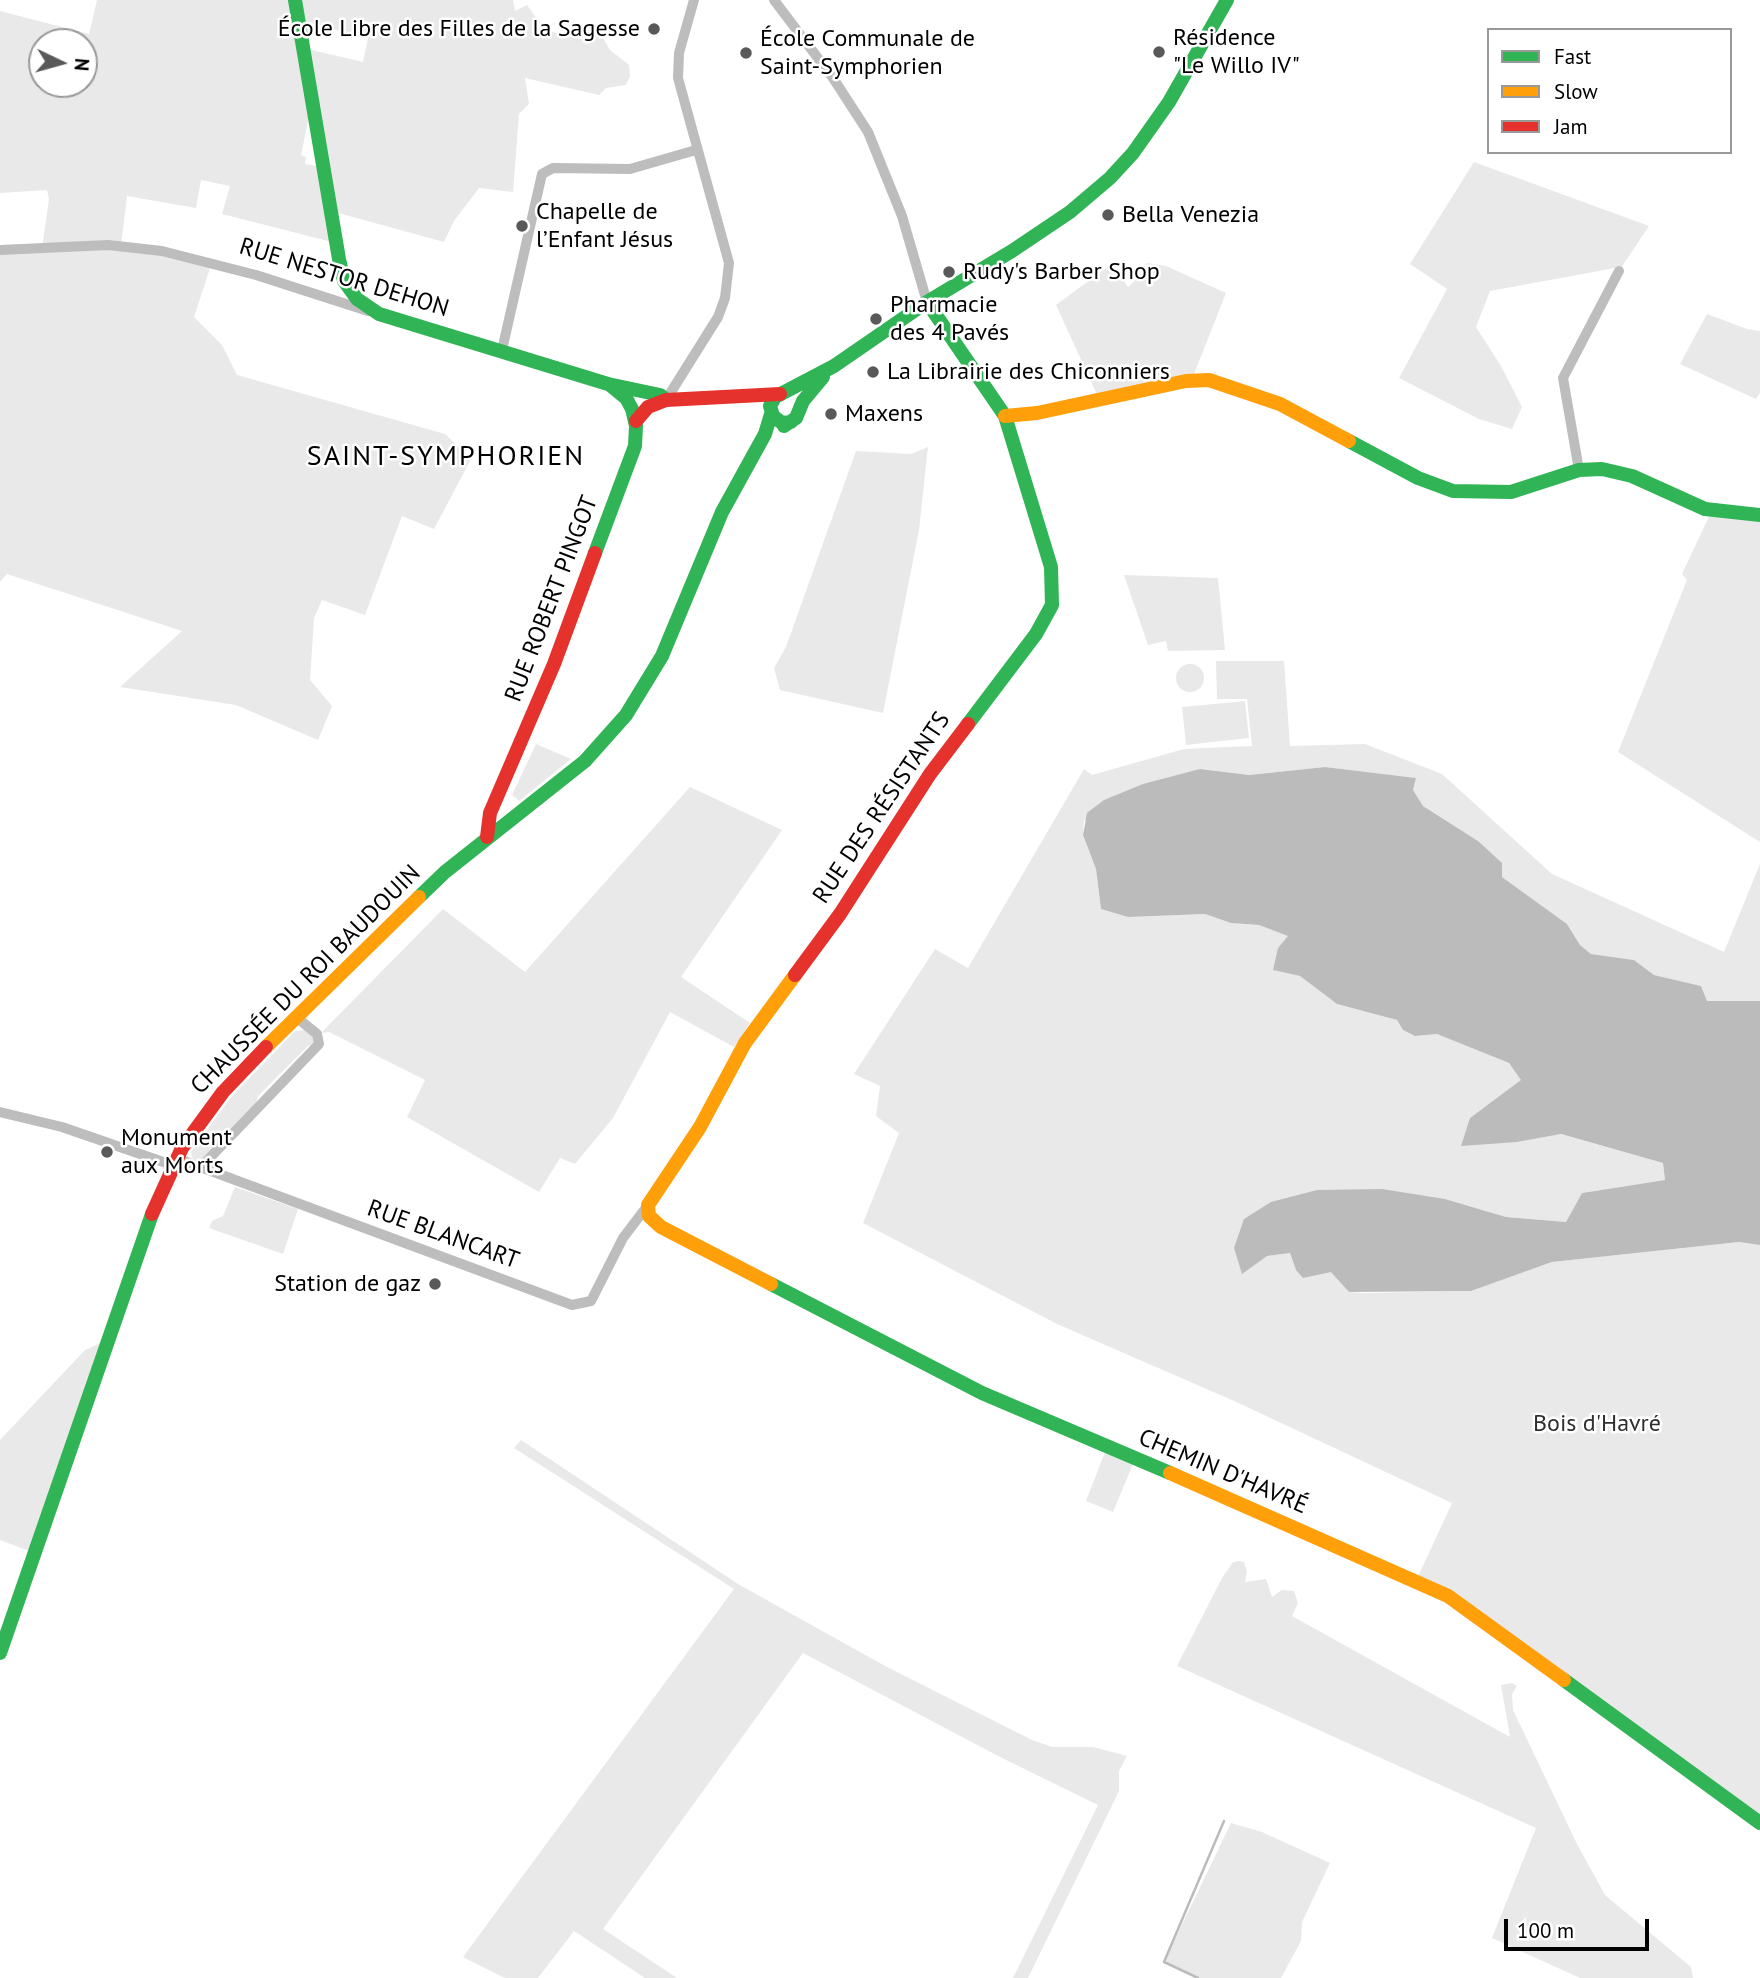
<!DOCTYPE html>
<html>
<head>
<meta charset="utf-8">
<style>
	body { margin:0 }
	#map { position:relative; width:1760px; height:1978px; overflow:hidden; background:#fff; font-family:"PT Sans",sans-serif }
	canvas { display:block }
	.legend { position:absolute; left:1487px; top:28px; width:245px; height:126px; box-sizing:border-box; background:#fff; border:2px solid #999; margin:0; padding:9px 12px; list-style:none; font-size:21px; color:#000 }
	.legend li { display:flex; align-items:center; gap:14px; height:35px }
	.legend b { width:35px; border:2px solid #999 }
	.north { position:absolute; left:28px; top:28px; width:70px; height:70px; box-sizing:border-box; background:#fff; border:2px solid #999; border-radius:50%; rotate:95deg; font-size:19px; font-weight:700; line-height:28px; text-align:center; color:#000 }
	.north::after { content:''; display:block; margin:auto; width:24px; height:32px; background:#595959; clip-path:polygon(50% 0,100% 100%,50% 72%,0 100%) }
	.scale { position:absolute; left:1504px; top:1919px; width:145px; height:32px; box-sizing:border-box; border:4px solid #000; border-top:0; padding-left:9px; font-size:21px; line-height:24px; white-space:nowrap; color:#000; -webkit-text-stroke:5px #fff; paint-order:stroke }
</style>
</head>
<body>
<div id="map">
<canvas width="1760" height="1978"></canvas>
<ul class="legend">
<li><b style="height:9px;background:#30b455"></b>Fast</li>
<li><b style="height:9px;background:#ff9f0a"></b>Slow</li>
<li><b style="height:9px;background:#e5322d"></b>Jam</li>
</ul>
<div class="north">N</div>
<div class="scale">100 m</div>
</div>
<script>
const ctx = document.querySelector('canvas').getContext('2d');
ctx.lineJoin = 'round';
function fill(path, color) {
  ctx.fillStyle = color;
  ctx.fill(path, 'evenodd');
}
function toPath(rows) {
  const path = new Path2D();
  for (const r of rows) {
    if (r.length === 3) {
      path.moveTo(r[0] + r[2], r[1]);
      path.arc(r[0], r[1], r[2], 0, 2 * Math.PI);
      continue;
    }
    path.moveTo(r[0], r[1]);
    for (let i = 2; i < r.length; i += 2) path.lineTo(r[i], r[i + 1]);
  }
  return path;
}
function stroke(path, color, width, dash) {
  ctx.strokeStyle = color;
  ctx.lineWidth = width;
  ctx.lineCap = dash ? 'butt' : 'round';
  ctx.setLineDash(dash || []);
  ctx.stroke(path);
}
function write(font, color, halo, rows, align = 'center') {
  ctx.font = font + ' "PT Sans",sans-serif';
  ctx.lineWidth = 5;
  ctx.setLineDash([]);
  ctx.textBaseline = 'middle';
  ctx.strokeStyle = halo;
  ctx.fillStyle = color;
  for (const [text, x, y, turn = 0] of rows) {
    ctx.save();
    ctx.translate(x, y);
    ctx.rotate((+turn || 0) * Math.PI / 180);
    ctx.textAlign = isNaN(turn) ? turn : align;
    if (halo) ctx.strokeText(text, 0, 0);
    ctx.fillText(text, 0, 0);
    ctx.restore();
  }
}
fill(toPath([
	[97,0,513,0,515,11,527,5,545,30,589,41,595,35,602,36,610,50,629,65,630,76,626,85,606,88,599,95,525,78,529,104,519,114,513,192,479,188,454,221,444,242,331,211,336,243,222,214,230,186,201,180,196,208,127,196,121,246,212,262,194,317,222,345,237,375,445,434,471,459,434,529,402,516,365,615,322,600,314,618,310,680,332,706,318,740,236,705,120,687,182,631,7,574,0,582,0,250,42,248,49,199,47,190,0,193,0,11,89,34],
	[299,21,368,38,363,62,303,48],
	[42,42,84,42,84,84,42,84],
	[310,112,323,167,305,164,306,157,301,155],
	[1474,162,1649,226,1619,271,1615,268,1490,291,1476,327,1501,366,1522,407,1512,429,1479,419,1399,378,1447,289,1410,264],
	[1113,263,1128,287,1141,275,1147,263,1166,266,1226,293,1194,374,1099,399,1056,305],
	[1707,314,1747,329,1760,331,1760,393,1756,399,1680,364],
	[928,447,919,530,883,713,780,690,774,668,786,647,856,451,911,454],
	[1712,510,1760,515,1760,842,1618,752,1687,580,1682,574],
	[1124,575,1218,578,1225,650,1168,651,1166,641,1148,645],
	[1216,661,1284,661,1290,746,1365,744,1442,774,1552,874,1724,952,1760,864,1760,1001,1706,1001,1701,986,1654,975,1634,960,1591,954,1580,945,1567,924,1502,877,1478,841,1423,806,1413,790,1416,778,1325,767,1249,775,1200,769,1084,821,1083,835,1096,869,1101,909,1128,917,1205,914,1231,923,1259,925,1289,936,1274,970,1300,976,1337,1004,1397,1020,1403,1030,1415,1036,1437,1034,1509,1063,1522,1080,1470,1118,1517,1142,1560,1134,1663,1163,1665,1180,1582,1193,1566,1222,1506,1217,1445,1199,1317,1190,1299,1197,1267,1256,1290,1253,1296,1270,1331,1271,1349,1292,1363,1293,1471,1291,1552,1262,1739,1242,1760,1245,1760,1823,1416,1581,1452,1503,1232,1400,1057,1324,863,1223,899,1133,876,1116,880,1086,854,1074,935,949,968,968,1084,769,1092,775,1184,749,1252,746,1247,699,1217,699],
	[1190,678,14],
	[1245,701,1249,738,1186,745,1182,707],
	[536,744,571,759,519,801,512,795],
	[690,787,782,830,681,977,750,1023,734,1047,670,1012,613,1118,575,1164,560,1158,539,1192,407,1117,425,1080,329,1032,321,1033,443,909,525,972],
	[305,1030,316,1040,312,1048,309,1045,258,1096,256,1104,202,1159,193,1160,191,1152,231,1097,295,1031],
	[235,1187,298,1209,283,1254,209,1228,212,1221,223,1216],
	[109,1339,35,1553,0,1540,0,1440,85,1350],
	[521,1440,738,1584,887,1667,1032,1740,1052,1747,1093,1747,1127,1756,1119,1771,1119,1791,1028,1978,1013,1978,1098,1805,1002,1758,803,1653,603,1929,677,1978,645,1978,574,1931,538,1978,505,1978,463,1957,734,1589,514,1448],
	[1107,1447,1135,1459,1113,1512,1086,1501],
	[1239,1561,1244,1562,1247,1572,1245,1582,1266,1579,1272,1597,1282,1590,1294,1591,1298,1603,1292,1616,1510,1737,1501,1685,1512,1683,1517,1686,1512,1694,1513,1710,1577,1844,1605,1895,1691,1967,1693,1978,1580,1978,1492,1938,1536,1828,1177,1666,1222,1578,1233,1562],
	[1231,1823,1262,1832,1330,1863,1302,1922,1301,1941,1281,1978,1198,1978,1164,1962]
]), '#e9e9e9');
fill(toPath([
	[1325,767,1416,778,1413,790,1423,806,1478,841,1502,863,1502,877,1567,924,1580,945,1591,954,1634,960,1654,975,1701,986,1707,1001,1760,1001,1760,1245,1739,1242,1552,1262,1471,1291,1349,1292,1331,1272,1303,1278,1296,1270,1290,1253,1267,1256,1242,1274,1234,1248,1244,1219,1271,1202,1317,1190,1382,1189,1445,1199,1506,1217,1566,1222,1582,1193,1665,1180,1663,1163,1561,1134,1517,1142,1461,1146,1470,1118,1521,1080,1509,1063,1437,1034,1415,1036,1403,1030,1397,1020,1337,1004,1300,976,1273,970,1278,948,1288,936,1259,925,1231,923,1205,914,1128,917,1101,909,1096,869,1083,835,1087,813,1104,800,1143,784,1200,769,1249,775]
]), '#bbb');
stroke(toPath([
	[1198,1978,1164,1962,1224,1821]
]), '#bbb', 2.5);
stroke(toPath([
	[774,0,833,78,868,132,902,216,927,302],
	[0,250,108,245,162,251,256,275,368,311],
	[502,350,542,174,553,168,630,169,696,150],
	[666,400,718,317,725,298,729,263,678,78,679,53,694,0],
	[1579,470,1563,378,1619,271],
	[0,1112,62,1127,172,1165],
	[176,1158,572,1305,591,1301,623,1238,648,1205],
	[200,1168,319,1044,317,1034,296,1017]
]), '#bdbdbd', 10);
stroke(toPath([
	[295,0,339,259,344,281,357,299,379,314,608,384,660,395,666,400],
	[927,302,1005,416,1051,567,1052,605,1036,634,968,724],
	[791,422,782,423,773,416,770,406,775,397,834,366,927,302,1012,251,1070,212,1110,178,1133,153,1169,102,1227,0],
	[784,426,796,418,803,401,823,377],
	[1349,441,1418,478,1453,491,1511,492,1579,470,1602,469,1632,476,1705,509,1760,515],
	[595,553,635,446,636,426,632,409,626,398,609,384],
	[419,897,445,872,585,761,626,715,662,656,722,512,765,434,771,414],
	[771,1284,982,1393,1170,1473],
	[0,1653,152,1214],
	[1564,1680,1760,1823]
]), '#30b455', 14);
stroke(toPath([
	[1005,416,1037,413,1186,381,1209,380,1280,404,1349,441],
	[266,1047,419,897],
	[771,1284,661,1227,649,1216,648,1205,700,1127,745,1043,795,975],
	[1170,1473,1448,1596,1564,1680]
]), '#ff9f0a', 14);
stroke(toPath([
	[636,421,648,407,666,400,780,394],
	[487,837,490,813,554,664,595,553],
	[795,975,840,914,930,774,968,724],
	[152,1214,182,1148,223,1092,266,1047]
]), '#e5322d', 14);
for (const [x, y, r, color] of [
	[654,29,7,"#595959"],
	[1159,52,7,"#595959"],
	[746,53,7,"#595959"],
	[1108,215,7,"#595959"],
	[522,226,7,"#595959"],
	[949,272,7,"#595959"],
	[876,319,7,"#595959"],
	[873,372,7,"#595959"],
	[831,414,7,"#595959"],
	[107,1152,7,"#595959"],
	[435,1284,7,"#595959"]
]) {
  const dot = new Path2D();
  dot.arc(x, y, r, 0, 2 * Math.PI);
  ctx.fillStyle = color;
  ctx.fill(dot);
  stroke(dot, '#fff', 2.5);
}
write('24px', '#000', '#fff', [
	["École Libre des Filles de la Sagesse",640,29,"right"],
	["Résidence",1173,38],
	["\"Le Willo IV\"",1173,66],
	["École Communale de",760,39],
	["Saint-Symphorien",760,67],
	["Chapelle de",536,212],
	["l’Enfant Jésus",536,240],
	["Bella Venezia",1122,215],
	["Rudy's Barber Shop",963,272],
	["Pharmacie",890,305],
	["des 4 Pavés",890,333],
	["La Librairie des Chiconniers",887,372],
	["Maxens",845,414],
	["Monument",121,1138],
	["aux Morts",121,1166],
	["Station de gaz",421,1284,"right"]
], 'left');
write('24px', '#000', '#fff', [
	["RUE NESTOR DEHON",344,278,17],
	["RUE ROBERT PINGOT",552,599,-69],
	["RUE DES RÉSISTANTS",882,808,-56],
	["CHAUSSÉE DU ROI BAUDOUIN",306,980,-45],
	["RUE BLANCART",443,1235,20],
	["CHEMIN D'HAVRÉ",1223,1472,23]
]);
write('24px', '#2e2e2e', '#fff', [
	["Bois d'Havré",1597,1424]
]);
ctx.letterSpacing = '2px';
write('28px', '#000', '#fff', [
	["SAINT-SYMPHORIEN",446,457]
]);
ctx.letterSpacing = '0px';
</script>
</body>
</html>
